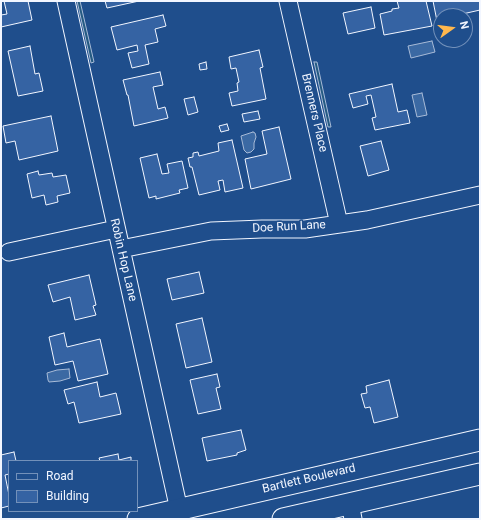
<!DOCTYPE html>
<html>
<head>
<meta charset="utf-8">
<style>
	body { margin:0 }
	#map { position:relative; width:481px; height:520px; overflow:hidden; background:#1f4e8c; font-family:Roboto,sans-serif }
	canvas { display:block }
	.frame { position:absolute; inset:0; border:2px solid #f2f6ff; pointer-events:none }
	.legend { position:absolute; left:8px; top:460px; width:130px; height:52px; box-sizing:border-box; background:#1f4e8c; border:1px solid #7391ba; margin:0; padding:5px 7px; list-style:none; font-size:12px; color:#f2f6ff }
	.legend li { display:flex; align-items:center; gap:8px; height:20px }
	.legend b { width:20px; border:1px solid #7391ba }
	.north { position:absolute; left:433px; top:8px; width:40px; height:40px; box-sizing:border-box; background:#1f4e8c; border:1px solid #7391ba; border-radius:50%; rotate:76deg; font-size:11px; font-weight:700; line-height:16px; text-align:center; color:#f2f6ff }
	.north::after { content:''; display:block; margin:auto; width:14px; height:18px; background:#ffb74d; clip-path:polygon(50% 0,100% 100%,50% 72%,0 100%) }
</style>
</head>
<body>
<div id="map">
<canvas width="481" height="520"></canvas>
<div class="frame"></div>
<ul class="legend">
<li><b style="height:5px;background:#1f4e8c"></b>Road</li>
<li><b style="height:11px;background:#3563a3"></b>Building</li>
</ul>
<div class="north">N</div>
</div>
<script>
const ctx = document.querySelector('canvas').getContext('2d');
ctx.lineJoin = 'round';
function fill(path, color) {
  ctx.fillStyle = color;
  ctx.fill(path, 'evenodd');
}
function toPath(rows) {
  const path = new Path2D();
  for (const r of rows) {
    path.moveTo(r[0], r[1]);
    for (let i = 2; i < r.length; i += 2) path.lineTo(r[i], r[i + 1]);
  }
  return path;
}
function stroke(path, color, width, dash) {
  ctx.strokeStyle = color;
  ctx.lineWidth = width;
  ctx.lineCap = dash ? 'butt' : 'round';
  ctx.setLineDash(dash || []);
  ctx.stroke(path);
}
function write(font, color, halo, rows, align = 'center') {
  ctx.font = font + ' Roboto,sans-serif';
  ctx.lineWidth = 3;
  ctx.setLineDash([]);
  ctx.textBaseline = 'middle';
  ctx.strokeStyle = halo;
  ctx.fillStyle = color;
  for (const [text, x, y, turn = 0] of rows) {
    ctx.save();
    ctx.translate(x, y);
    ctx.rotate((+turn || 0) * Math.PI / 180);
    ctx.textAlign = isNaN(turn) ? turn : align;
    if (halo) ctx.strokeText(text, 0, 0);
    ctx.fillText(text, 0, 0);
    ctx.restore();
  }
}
const green = toPath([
	[77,1,80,1,94,62,91,63,77,1],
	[314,62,317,62,331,127,328,127,314,62]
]);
fill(green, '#245a82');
stroke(green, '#a8bbd7', 1);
const water = toPath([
	[432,41,435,52,411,58,408,46,432,41],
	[422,93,427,115,417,117,412,95,422,93],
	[253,132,255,133,256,137,254,143,254,149,251,152,247,153,244,150,241,136,253,132],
	[69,369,70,378,60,381,49,382,48,380,47,373,57,370,69,369]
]);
fill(water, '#3b69a3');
stroke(water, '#a8bbd7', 1);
const building = toPath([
	[4,1,28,1,32,20,1,27,1,15,7,14,4,1],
	[105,1,139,1,107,8,105,1],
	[397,1,426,1,432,26,384,35,380,14,392,11,392,9,399,8,397,1],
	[433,1,480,1,480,10,458,15,458,16,441,16,441,31,439,31,433,1],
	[371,7,375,28,348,34,343,13,371,7],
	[163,15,166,26,155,29,158,42,145,45,149,64,132,68,128,53,138,51,137,45,117,50,111,27,163,15],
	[30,46,35,74,39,73,43,91,18,96,8,51,30,46],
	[259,50,263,67,260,68,266,99,232,106,229,93,238,91,237,83,239,82,236,68,231,69,229,57,259,50],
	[206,62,207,69,200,70,199,64,206,62],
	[160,72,163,85,153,87,158,109,165,107,168,118,134,126,128,95,127,95,123,80,160,72],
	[392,84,398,112,407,110,410,123,375,130,372,118,376,117,371,95,366,96,368,104,353,108,349,94,392,84],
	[194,97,198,112,188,115,184,99,194,97],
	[258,111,260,119,244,122,242,114,258,111],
	[51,116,58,151,19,160,15,141,6,143,3,126,51,116],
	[227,124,229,130,221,132,219,126,227,124],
	[279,127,291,179,251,189,245,159,267,154,262,131,279,127],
	[232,140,243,188,225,192,223,180,218,181,220,190,199,195,192,167,190,167,188,158,193,157,193,153,198,152,199,156,219,151,218,143,232,140],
	[381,141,389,170,368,176,360,146,381,141],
	[157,154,162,174,169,173,167,164,182,161,188,188,179,190,180,193,156,199,156,196,149,198,140,158,157,154],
	[38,171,39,175,52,173,53,177,66,175,70,193,57,196,58,202,46,205,44,195,32,198,27,174,38,171],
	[199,272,204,293,172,300,167,279,199,272],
	[89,275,96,305,93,306,96,315,75,320,70,297,53,302,48,285,89,275],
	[202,318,212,362,186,368,176,324,202,318],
	[64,333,67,347,100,339,108,374,78,381,73,361,55,365,49,337,64,333],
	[217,374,220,387,216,388,221,409,198,414,190,380,217,374],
	[389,380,398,417,374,423,370,407,365,408,361,394,367,393,366,386,389,380],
	[97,382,100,397,116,393,121,414,79,423,74,402,68,404,64,390,97,382],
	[241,430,246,450,237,453,237,455,207,461,202,438,241,430],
	[14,452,16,461,9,461,9,474,5,475,9,495,9,506,1,508,1,455,14,452],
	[118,454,119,460,131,457,131,461,100,461,99,458,118,454]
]);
fill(building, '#3563a3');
stroke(building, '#f2f6ff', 1);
const minor = toPath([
	[66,1,181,519],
	[288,1,339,224],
	[121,249,211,231,262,229,305,229,367,220,480,195],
	[9,252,116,229],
	[350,503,353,519]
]);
const major = toPath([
	[138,519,480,440],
	[283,519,480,474]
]);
stroke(minor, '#f2f6ff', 19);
stroke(major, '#f2f6ff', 23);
stroke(minor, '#1f4e8c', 17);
stroke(major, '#1f4e8c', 21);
write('12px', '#f2f6ff', '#1f4e8c', [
	["Brenners Place",314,113,77],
	["Doe Run Lane",289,227,-3],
	["Robin Hop Lane",123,260,77],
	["Bartlett Boulevard",309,479,-13]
]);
</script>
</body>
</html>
